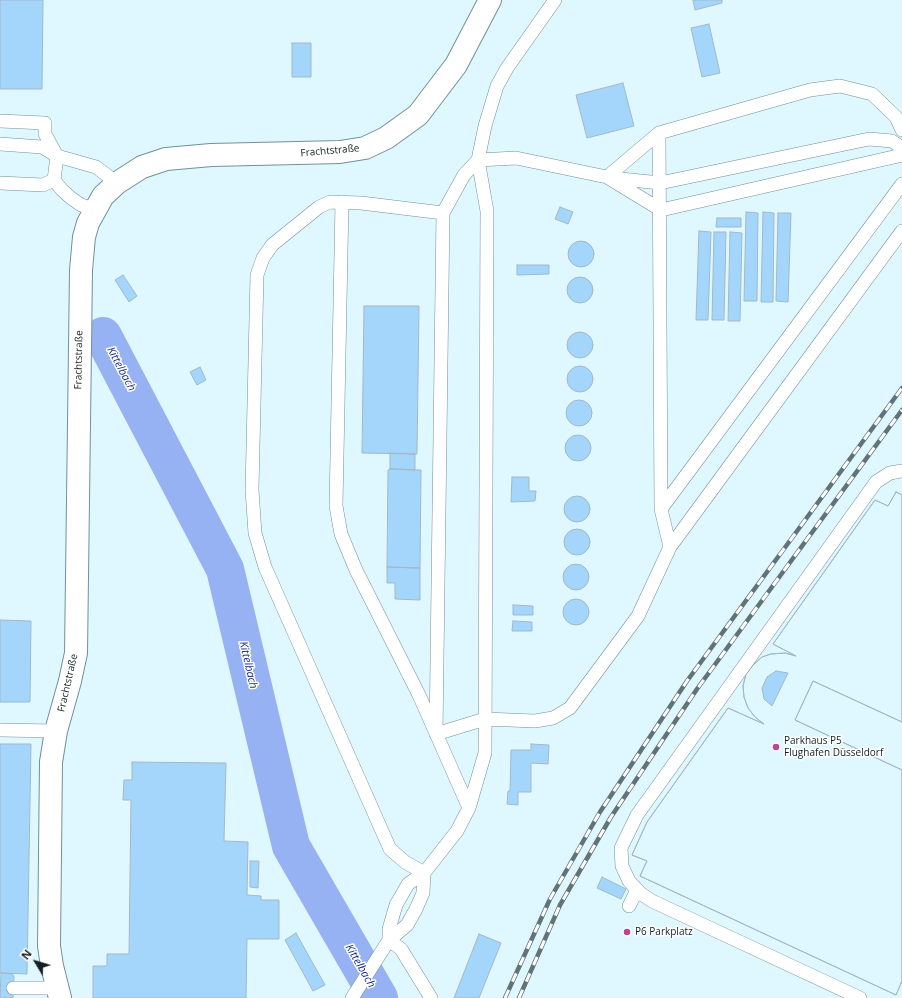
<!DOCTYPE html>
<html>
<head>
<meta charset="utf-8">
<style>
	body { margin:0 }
	#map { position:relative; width:902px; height:998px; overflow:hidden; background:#dff8ff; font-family:"Open Sans",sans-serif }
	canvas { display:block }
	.north { position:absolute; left:16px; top:942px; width:40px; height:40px; -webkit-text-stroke:3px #fff; paint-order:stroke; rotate:308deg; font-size:11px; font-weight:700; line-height:16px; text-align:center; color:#141f22 }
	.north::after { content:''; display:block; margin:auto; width:14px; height:18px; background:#141f22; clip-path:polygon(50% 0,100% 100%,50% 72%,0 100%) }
</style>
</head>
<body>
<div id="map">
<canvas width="902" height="998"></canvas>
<div class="north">N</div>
</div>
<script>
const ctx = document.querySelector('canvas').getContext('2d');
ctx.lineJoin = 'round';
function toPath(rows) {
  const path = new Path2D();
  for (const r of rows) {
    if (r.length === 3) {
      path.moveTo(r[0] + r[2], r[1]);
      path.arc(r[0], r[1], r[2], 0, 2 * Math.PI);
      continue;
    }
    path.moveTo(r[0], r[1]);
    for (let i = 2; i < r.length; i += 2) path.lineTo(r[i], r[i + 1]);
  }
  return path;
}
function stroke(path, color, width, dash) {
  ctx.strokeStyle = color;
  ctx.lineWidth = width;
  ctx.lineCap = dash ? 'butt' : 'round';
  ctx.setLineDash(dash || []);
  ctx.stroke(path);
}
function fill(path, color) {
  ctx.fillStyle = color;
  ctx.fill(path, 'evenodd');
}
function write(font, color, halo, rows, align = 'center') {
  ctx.font = font + ' "Open Sans",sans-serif';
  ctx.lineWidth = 3;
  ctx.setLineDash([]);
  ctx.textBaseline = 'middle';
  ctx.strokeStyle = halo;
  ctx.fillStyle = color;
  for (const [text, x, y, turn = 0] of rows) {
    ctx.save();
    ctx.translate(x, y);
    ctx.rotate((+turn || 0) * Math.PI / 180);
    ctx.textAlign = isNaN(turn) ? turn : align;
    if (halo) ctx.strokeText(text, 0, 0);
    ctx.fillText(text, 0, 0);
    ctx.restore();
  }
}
stroke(toPath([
	[103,336,225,569,291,846,379,998]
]), '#96b2f3', 38);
const building = toPath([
	[0,0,43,0,42,89,0,89,0,0],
	[693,0,722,0,722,3,695,10,693,0],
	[709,24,720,73,702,77,691,28,709,24],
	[292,43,311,43,311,77,292,77,292,43],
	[623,83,634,126,587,138,576,95,623,83],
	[560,207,573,212,568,224,555,219,560,207],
	[746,212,758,213,757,301,744,301,746,212],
	[763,212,774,213,773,302,761,302,763,212],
	[778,213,791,213,788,302,776,301,778,213],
	[717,218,741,218,741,227,716,227,717,218],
	[699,231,711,232,708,320,696,320,699,231],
	[714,232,726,232,724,320,712,320,714,232],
	[730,232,742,233,740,321,728,321,730,232],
	[581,254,13],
	[517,265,549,265,549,274,517,275,517,265],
	[123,275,137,296,129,302,115,280,123,275],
	[580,290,13],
	[364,306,419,306,417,454,362,453,364,306],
	[580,345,13],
	[580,379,13],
	[200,367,206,380,197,385,190,372,200,367],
	[579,413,13],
	[578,448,13],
	[390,453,415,454,415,470,390,469,390,453],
	[390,469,421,470,420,568,387,567,388,470,390,469],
	[512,477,529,477,529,491,536,491,535,501,511,502,512,477],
	[896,492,902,495,902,722,813,681,795,720,902,770,902,981,896,995,640,876,647,861,632,855,647,822,728,708,764,724,755,717,748,708,744,697,743,686,746,674,753,665,762,657,771,654,785,653,796,656,773,644,875,500,888,506,896,492],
	[896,492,902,495,902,722,813,681,795,720,902,770,902,981,896,995,640,876,647,861,632,855,647,822,728,708,764,724,755,717,748,708,744,697,743,686,746,674,753,665,762,657,771,654,785,653,796,656,773,644,875,500,888,506,896,492],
	[776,671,788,673,772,706,764,699,762,688,767,677,776,671],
	[577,509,13],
	[577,542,13],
	[576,577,13],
	[387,567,420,568,420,600,395,599,395,583,387,583,387,567],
	[576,612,13],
	[513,605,533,606,533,615,513,615,513,605],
	[0,620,31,621,30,702,0,702,0,620],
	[513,621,532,622,532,631,512,631,513,621],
	[0,744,31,744,27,974,0,973,0,744],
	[531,744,549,745,548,764,531,763,531,792,518,792,518,805,507,804,508,791,510,791,511,750,531,750,531,744],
	[132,762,226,763,224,841,248,842,247,895,261,896,261,900,279,900,279,939,247,939,246,998,93,998,93,966,107,966,107,954,129,954,131,800,123,800,124,780,132,780,132,762],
	[250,861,259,861,258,888,250,887,250,861],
	[602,877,626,889,621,899,597,888,602,877],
	[296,933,325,985,313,991,285,940,296,933],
	[479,934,501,943,479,998,454,998,479,934],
	[1,973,12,974,14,976,13,998,0,998,1,973]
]);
fill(building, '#a4d6fc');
stroke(building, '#a2b8c9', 1);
const service = toPath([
	[555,0,507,68,497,86,485,126,478,160,464,175,443,213,436,734,485,719,535,721,553,718,570,708,638,616,670,547,902,231],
	[0,121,45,123,45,134,57,156,54,180,62,190,71,198,81,205,94,209],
	[659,133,661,509,670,547],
	[0,144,42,147,57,156,96,167,117,183],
	[607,177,659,133,810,90,840,86,872,94,896,117,902,130],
	[611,178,660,183,869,139,892,141,902,148],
	[0,183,43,185,54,180],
	[342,202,336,506,341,534,356,570,419,695,469,808],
	[661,509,902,184],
	[0,730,56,731],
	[424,873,405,862,390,849,265,567,255,533,252,490,257,275,263,258,272,245,319,207,330,202,361,203,443,213],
	[629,906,637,890],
	[389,940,389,929,396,905,408,884,424,873,457,831,469,808,485,753,487,211,478,160,516,158,607,177,661,210,902,155],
	[389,940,401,949,431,998],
	[13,988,57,988],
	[352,998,389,940,407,925,416,909,423,893,424,873],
	[860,998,652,901,640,893,629,881,622,866,621,848,637,815,876,482,890,473,902,471]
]);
const minor = toPath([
	[60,998,52,966,49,946,51,762,56,731,70,681,76,653,81,270,84,237,88,223,103,196,117,183,142,167,166,159,211,155,340,152,365,148,386,138,418,115,456,65,490,0]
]);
stroke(service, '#739098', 14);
stroke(minor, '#739098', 24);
stroke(service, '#fff', 13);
stroke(minor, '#fff', 22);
const rail = toPath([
	[505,998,550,899,600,812,687,681,902,388],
	[519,998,560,905,611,817,697,689,902,410]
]);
stroke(rail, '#627377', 4.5);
stroke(rail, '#fff', 3, [9]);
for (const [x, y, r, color] of [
	[776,747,4,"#be4396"],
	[627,932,4,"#be4396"]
]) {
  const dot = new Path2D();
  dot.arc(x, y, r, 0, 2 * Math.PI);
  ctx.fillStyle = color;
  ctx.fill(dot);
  stroke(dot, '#fff', 1.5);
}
write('10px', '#141f22', '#fff', [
	["Frachtstraße",330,151,-5],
	["Frachtstraße",79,360,-89],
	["Frachtstraße",68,683,-77]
]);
write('10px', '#141f22', '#fff', [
	["Parkhaus P5",784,741],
	["Flughafen Düsseldorf",784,753],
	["P6 Parkplatz",635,932]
], 'left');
write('italic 11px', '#162d88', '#fff', [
	["Kittelbach",121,369,62],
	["Kittelbach",248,665,77],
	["Kittelbach",360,966,60]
]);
</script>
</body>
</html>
